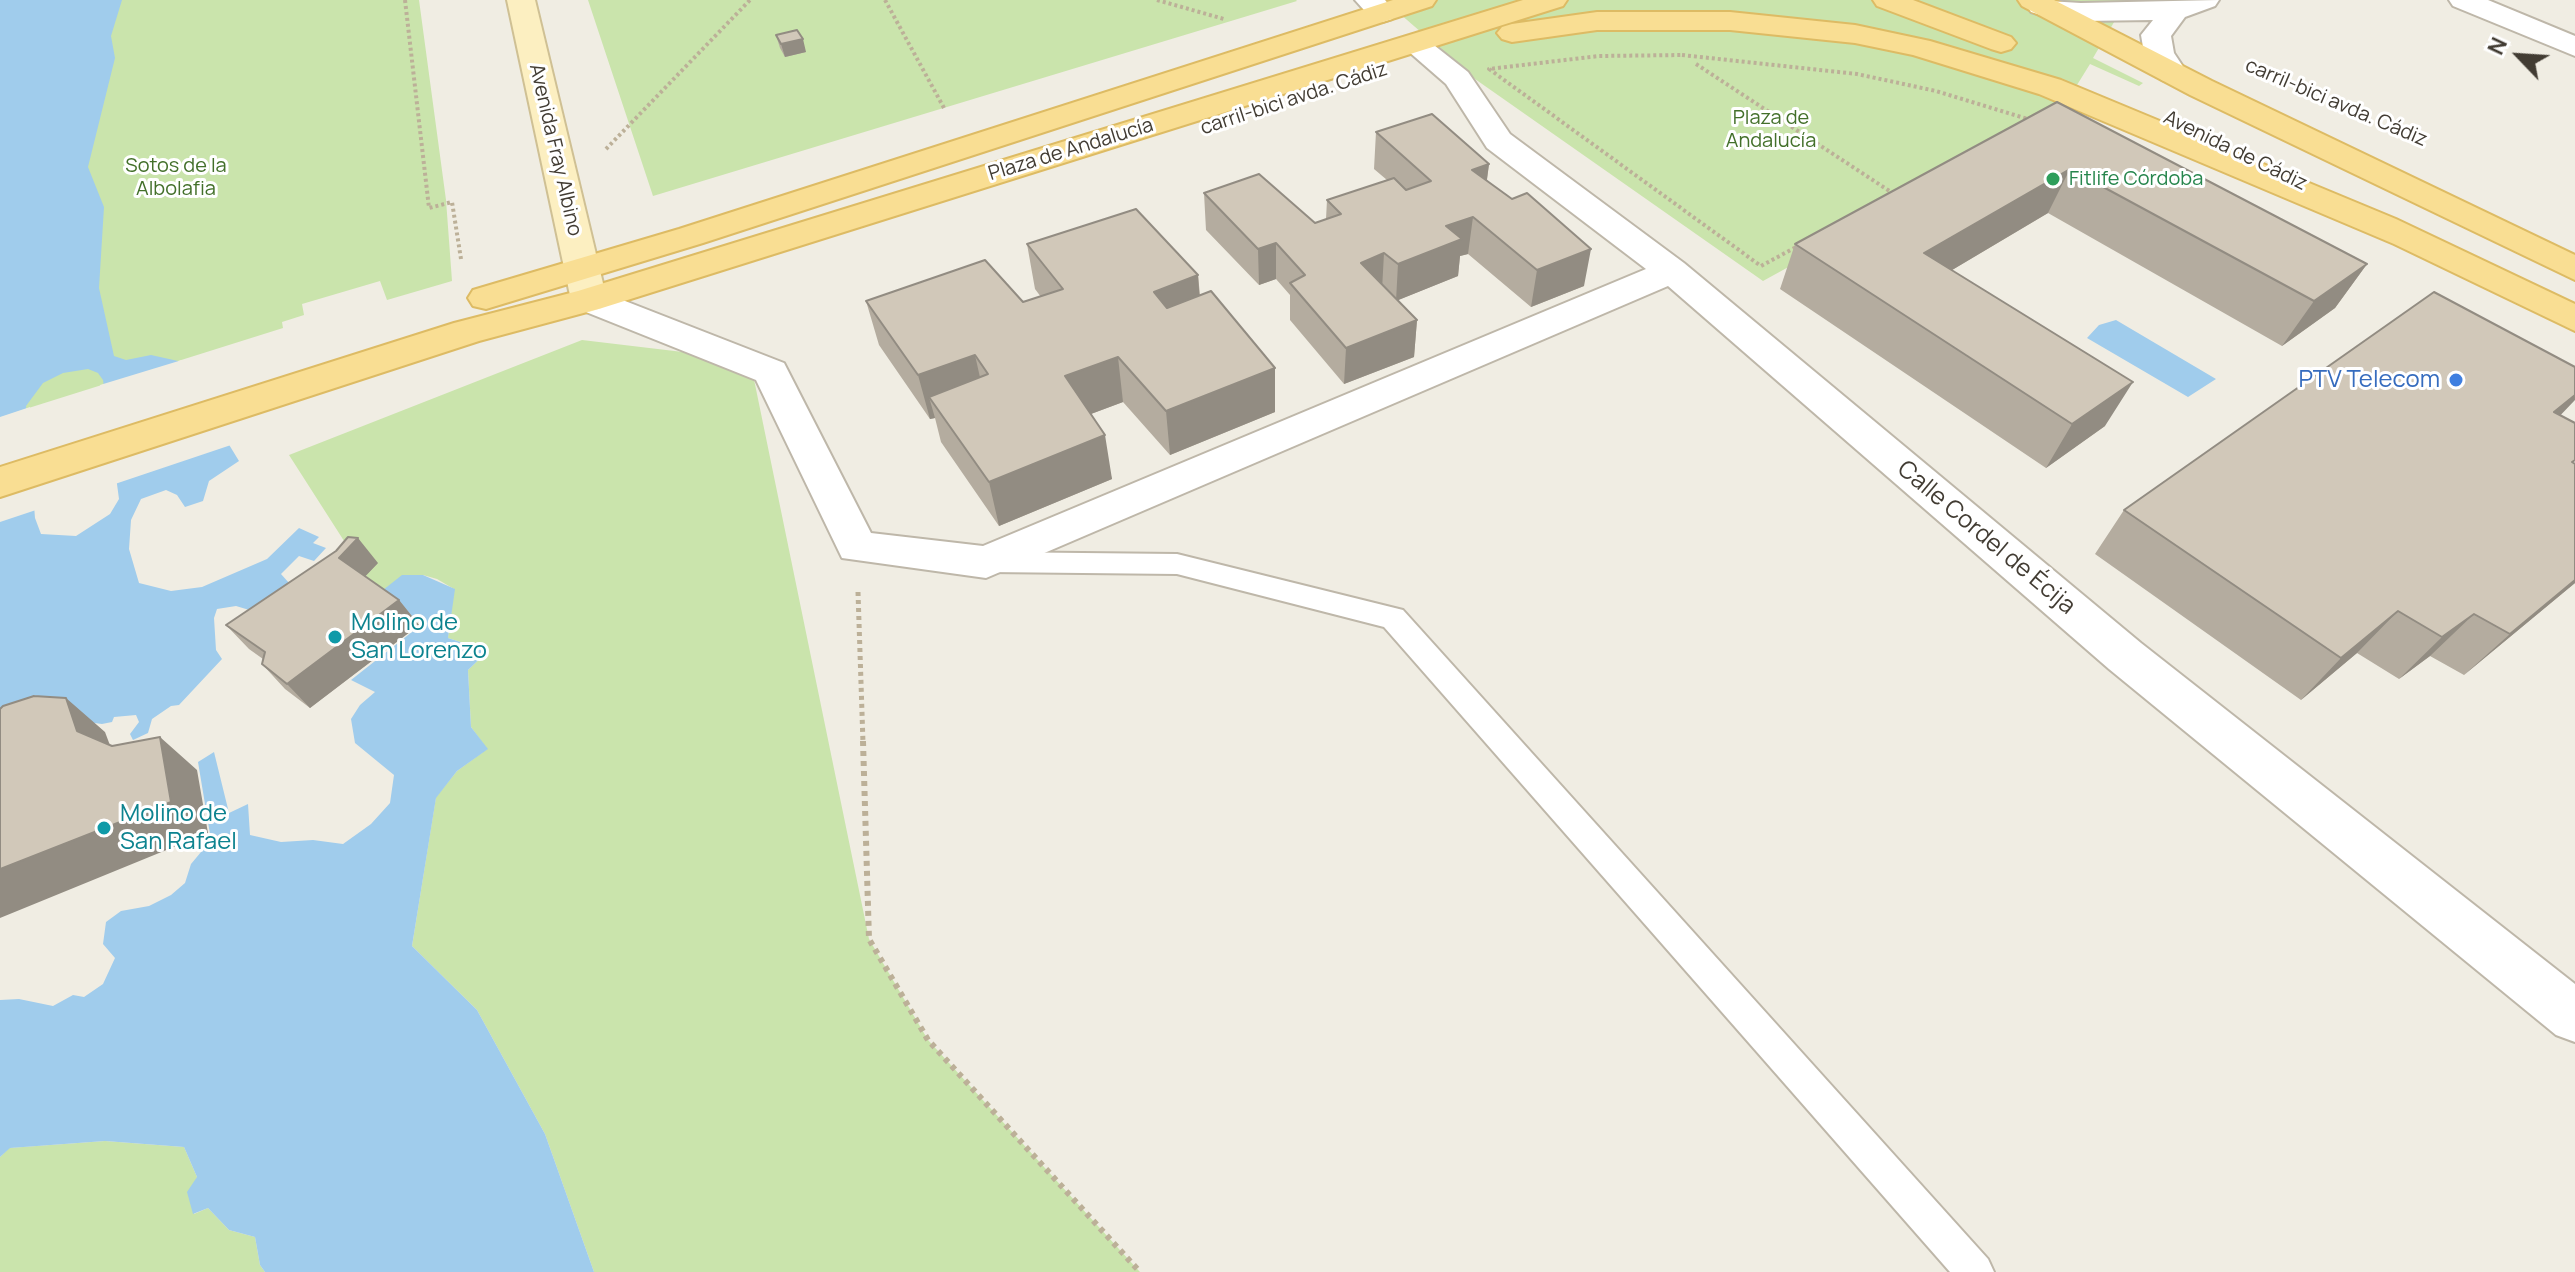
<!DOCTYPE html>
<html>
<head>
<meta charset="utf-8">
<style>
	body { margin:0 }
	#map { position:relative; width:2575px; height:1272px; overflow:hidden; background:#f0ede3; font-family:Manrope,sans-serif }
	canvas { display:block }
	.north { position:absolute; left:2479px; top:16px; width:80px; height:80px; -webkit-text-stroke:6px #fff; paint-order:stroke; rotate:295deg; font-size:22px; font-weight:700; line-height:32px; text-align:center; color:#423c33 }
	.north::after { content:''; display:block; margin:auto; width:28px; height:36px; background:#423c33; clip-path:polygon(50% 0,100% 100%,50% 72%,0 100%) }
</style>
</head>
<body>
<div id="map">
<canvas width="2575" height="1272"></canvas>
<div class="north">N</div>
</div>
<script>
const ctx = document.querySelector('canvas').getContext('2d');
ctx.lineJoin = 'round';
function fill(path, color) {
  ctx.fillStyle = color;
  ctx.fill(path, 'evenodd');
}
function toPath(rows) {
  const path = new Path2D();
  for (const r of rows) {
    path.moveTo(r[0], r[1]);
    for (let i = 2; i < r.length; i += 2) path.lineTo(r[i], r[i + 1]);
  }
  return path;
}
function stroke(path, color, width, dash) {
  ctx.strokeStyle = color;
  ctx.lineWidth = width;
  ctx.lineCap = dash ? 'butt' : 'round';
  ctx.setLineDash(dash || []);
  ctx.stroke(path);
}
function write(font, color, halo, rows, align = 'center') {
  ctx.font = font + ' Manrope,sans-serif';
  ctx.lineWidth = 6;
  ctx.setLineDash([]);
  ctx.textBaseline = 'middle';
  ctx.strokeStyle = halo;
  ctx.fillStyle = color;
  for (const [text, x, y, turn = 0] of rows) {
    ctx.save();
    ctx.translate(x, y);
    ctx.rotate((+turn || 0) * Math.PI / 180);
    ctx.textAlign = isNaN(turn) ? turn : align;
    if (halo) ctx.strokeText(text, 0, 0);
    ctx.fillText(text, 0, 0);
    ctx.restore();
  }
}
fill(toPath([
	[0,0,419,0,446,200,452,281,387,300,380,281,302,304,304,315,282,322,283,328,0,417],
	[588,0,1296,0,1297,1,653,196],
	[1384,0,2127,0,2093,58,2143,83,2139,86,2090,64,2077,85,2115,103,2075,89,2060,114,2012,144,1763,281,1475,79],
	[582,340,750,360,869,939,928,1040,1140,1272,594,1272,545,1134,477,1010,412,946,436,797,457,771,487,749,471,727,468,670,488,651,448,638,454,589,437,579,423,575,378,594,289,455],
	[105,1141,184,1147,197,1177,194,1214,208,1208,229,1230,255,1237,260,1265,265,1272,0,1272,0,1157,9,1148]
]), '#cae4ac');
fill(toPath([
	[0,0,122,0,111,36,115,58,88,167,104,207,99,288,114,356,126,360,151,355,178,361,239,461,209,481,203,501,185,507,177,495,166,490,141,499,131,520,129,549,139,583,171,591,202,587,267,559,299,528,319,537,313,543,326,548,314,561,299,556,281,574,297,592,256,612,236,606,217,609,214,618,216,650,222,659,179,705,171,706,152,719,148,733,133,740,130,734,139,722,136,715,114,717,112,722,102,724,87,722,0,768],
	[88,369,98,373,103,380,119,499,110,514,76,536,41,534,35,518,26,406,43,383,63,373],
	[2116,320,2216,379,2188,397,2087,338,2099,325],
	[402,575,423,575,455,589,448,638,488,651,468,670,471,727,488,749,457,771,436,798,412,946,477,1010,545,1134,594,1272,265,1272,260,1265,255,1237,229,1230,208,1208,193,1214,187,1192,197,1177,184,1147,105,1141,10,1148,0,1157,0,1000,19,999,53,1006,73,995,84,997,103,984,115,958,103,944,106,922,121,911,149,906,171,895,185,883,191,864,211,840,198,762,214,752,229,813,248,804,250,835,281,842,313,840,343,844,371,824,390,803,394,775,355,743,351,719,360,705,375,692,351,680,422,624,378,594]
]), '#a0ccec');
fill(toPath([
	[182,360,207,396,209,412,234,444,112,485,100,385],
	[30,407,42,485,39,509,0,522,0,417]
]), '#f0ede3');
const service = toPath([
	[988,552,1177,554,1403,610,1988,1259,1994,1272,1950,1272,1384,627,1177,574,988,572,979,569,975,562,979,555,988,552]
]);
const minor = toPath([
	[1355,0,1385,0,1396,13,1392,19,1382,22,1372,19,1355,0],
	[2031,0,2081,3,2219,0,2215,6,2185,17,2171,36,2174,53,2188,74,2184,80,2173,83,2162,80,2144,53,2141,35,2153,20,2081,21,2041,15,2031,12,2027,6,2031,0],
	[2449,0,2488,0,2575,36,2575,56,2453,6,2449,0],
	[1415,35,1425,38,1468,72,1510,134,1684,263,2141,643,2575,984,2575,1042,2556,1035,2109,669,1668,286,986,578,842,558,756,380,576,308,571,300,576,292,589,288,602,292,784,363,871,533,983,546,1646,269,1487,148,1446,84,1400,44,1405,38,1415,35]
]);
const secondary = toPath([
	[507,0,535,0,607,300,602,308,589,312,576,308,571,300,507,0]
]);
const primary = toPath([
	[1393,0,1436,0,1432,6,703,243,486,309,473,306,468,298,473,290,679,229,1393,0],
	[1523,0,1567,0,1563,6,602,308,479,341,0,497,0,467,454,323,578,291,1523,0],
	[1873,0,1913,0,2011,37,2016,43,2011,49,2001,52,1991,49,1877,6,1873,0],
	[2018,0,2054,0,2212,81,2575,255,2575,280,2190,95,2022,6,2018,0],
	[1597,12,1730,12,1855,25,1930,41,2061,80,2396,219,2575,304,2575,331,2394,244,2039,94,1913,55,1855,43,1730,30,1597,30,1512,42,1502,39,1497,33,1502,27,1512,24,1597,12]
]);
stroke(service, '#beb7a9', 4);
stroke(minor, '#beb7a9', 4);
stroke(secondary, '#cfc094', 4);
stroke(primary, '#ddbb64', 4);
stroke(toPath([
	[405,0,429,208,452,202,461,259],
	[885,0,944,108],
	[1157,0,1224,19],
	[1682,55,1857,74,1936,91,2031,120,1761,266,1489,69,1599,56,1682,55],
	[1696,64,1894,194],
	[606,149,750,0]
]), '#bcb098', 4, [3, 3]);
stroke(toPath([
	[858,592,863,743]
]), '#bcb098', 5, [4, 4]);
stroke(toPath([
	[863,741,869,939,928,1040,1140,1272]
]), '#bcb098', 6, [5, 5]);
fill(service, '#fff');
fill(minor, '#fff');
fill(secondary, '#fcefc1');
fill(primary, '#f9de93');
fill(toPath([
	[776,35,806,52,785,57,780,48],
	[2057,102,2367,264,2335,308,2282,346,2048,213,1952,270,2105,426,2046,468,1780,289,1795,244],
	[1376,132,1489,164,1487,180,1584,286,1531,307,1468,254,1460,256,1458,276,1398,300,1417,320,1414,357,1344,384,1290,320,1290,295,1276,279,1259,285,1206,230,1204,193,1315,223,1326,219,1327,200,1387,180,1374,169],
	[1027,244,1198,275,1200,295,1275,368,1275,412,1170,455,1123,402,1091,414,1112,479,999,526,941,442,935,418,930,419,879,345,866,301,1023,302,1041,297,1035,289],
	[2561,416,2575,583,2464,675,2430,656,2399,679,2357,653,2301,700,2095,554,2124,510],
	[378,563,365,576,399,600,419,625,310,708,285,689,262,664,263,659,249,649,226,625]
]), '#b4ac9f');
fill(toPath([
	[803,39,806,52,785,57,781,44],
	[1489,164,1484,200,1472,170],
	[2070,169,2048,213,1905,298,1924,253],
	[1473,217,1468,254,1460,256,1458,276,1396,301,1398,264,1446,226],
	[1276,243,1276,279,1259,285,1258,249],
	[1591,249,1584,286,1531,307,1537,270],
	[1384,253,1382,290,1361,263],
	[2367,264,2335,308,2282,346,2314,301],
	[1198,275,1201,319,1158,337,1154,292],
	[1417,320,1414,357,1344,384,1346,348],
	[975,355,985,400,929,397,935,418,930,419,918,375],
	[1118,357,1123,402,1072,421,1065,376],
	[1275,368,1275,412,1170,455,1166,411],
	[2133,382,2105,426,2046,468,2072,424],
	[2575,395,2575,400,2554,422,2554,412],
	[1105,435,1112,479,999,526,989,482],
	[358,538,378,563,359,583,339,558],
	[2575,580,2575,583,2464,675,2510,634],
	[399,600,419,625,310,708,287,684],
	[2398,611,2357,653,2301,700,2341,658],
	[2474,614,2430,656,2399,679,2442,637],
	[66,698,105,732,117,764,77,731],
	[160,737,197,770,208,833,0,918,0,869]
]), '#928c82');
const building = toPath([
	[797,30,803,39,781,44,776,35,797,30],
	[2057,102,2367,264,2314,301,2070,169,1924,253,2133,382,2072,424,1795,244,2057,102],
	[1432,114,1489,164,1472,170,1512,199,1527,193,1591,249,1537,270,1473,217,1446,226,1462,239,1398,264,1384,253,1361,263,1417,320,1346,348,1290,283,1305,275,1276,243,1258,249,1204,193,1259,174,1315,223,1341,214,1327,200,1394,178,1406,190,1431,181,1376,132,1432,114],
	[1136,209,1198,275,1154,292,1167,308,1211,291,1275,368,1166,411,1118,357,1065,376,1105,435,989,482,929,397,988,374,975,355,918,375,866,301,985,260,1023,302,1063,289,1027,244,1136,209],
	[2434,292,2575,367,2575,395,2554,412,2575,423,2575,460,2572,462,2575,464,2575,580,2510,634,2474,614,2442,637,2398,611,2341,658,2124,510,2434,292],
	[348,537,358,538,339,558,399,600,287,684,262,664,265,652,226,625,336,551,348,537],
	[34,696,66,698,77,731,112,746,160,737,171,802,0,869,0,709,3,706,34,696]
]);
fill(building, '#d1c8b9');
stroke(building, '#928c82', 2);
for (const [x, y, r, color] of [
	[2053,179,8,"#2e9e5b"],
	[2456,380,8,"#3f7fe0"],
	[335,637,8,"#0f9aa8"],
	[104,828,8,"#0f9aa8"]
]) {
  const dot = new Path2D();
  dot.arc(x, y, r, 0, 2 * Math.PI);
  ctx.fillStyle = color;
  ctx.fill(dot);
  stroke(dot, '#fff', 3);
}
write('20px', '#423c33', '#fff', [
	["carril-bici avda. Cádiz",1294,99,-18],
	["carril-bici avda. Cádiz",2336,103,23],
	["Avenida Fray Albino",555,150,77],
	["Plaza de Andalucía",1071,150,-17],
	["Avenida de Cádiz",2235,151,26]
]);
write('20px', '#43702a', '#fff', [
	["Plaza de",1771,118],
	["Andalucía",1771,141],
	["Sotos de la",176,166],
	["Albolafia",176,189]
]);
write('20px', '#27864d', '#fff', [
	["Fitlife Córdoba",2069,179]
], 'left');
write('24px', '#366cbe', '#fff', [
	["PTV Telecom",2440,380]
], 'right');
write('24px', '#423c33', '#fff', [
	["Calle Cordel de Écija",1986,538,40]
]);
write('24px', '#0d838f', '#fff', [
	["Molino de",351,623],
	["San Lorenzo",351,651],
	["Molino de",120,814],
	["San Rafael",120,842]
], 'left');
</script>
</body>
</html>
